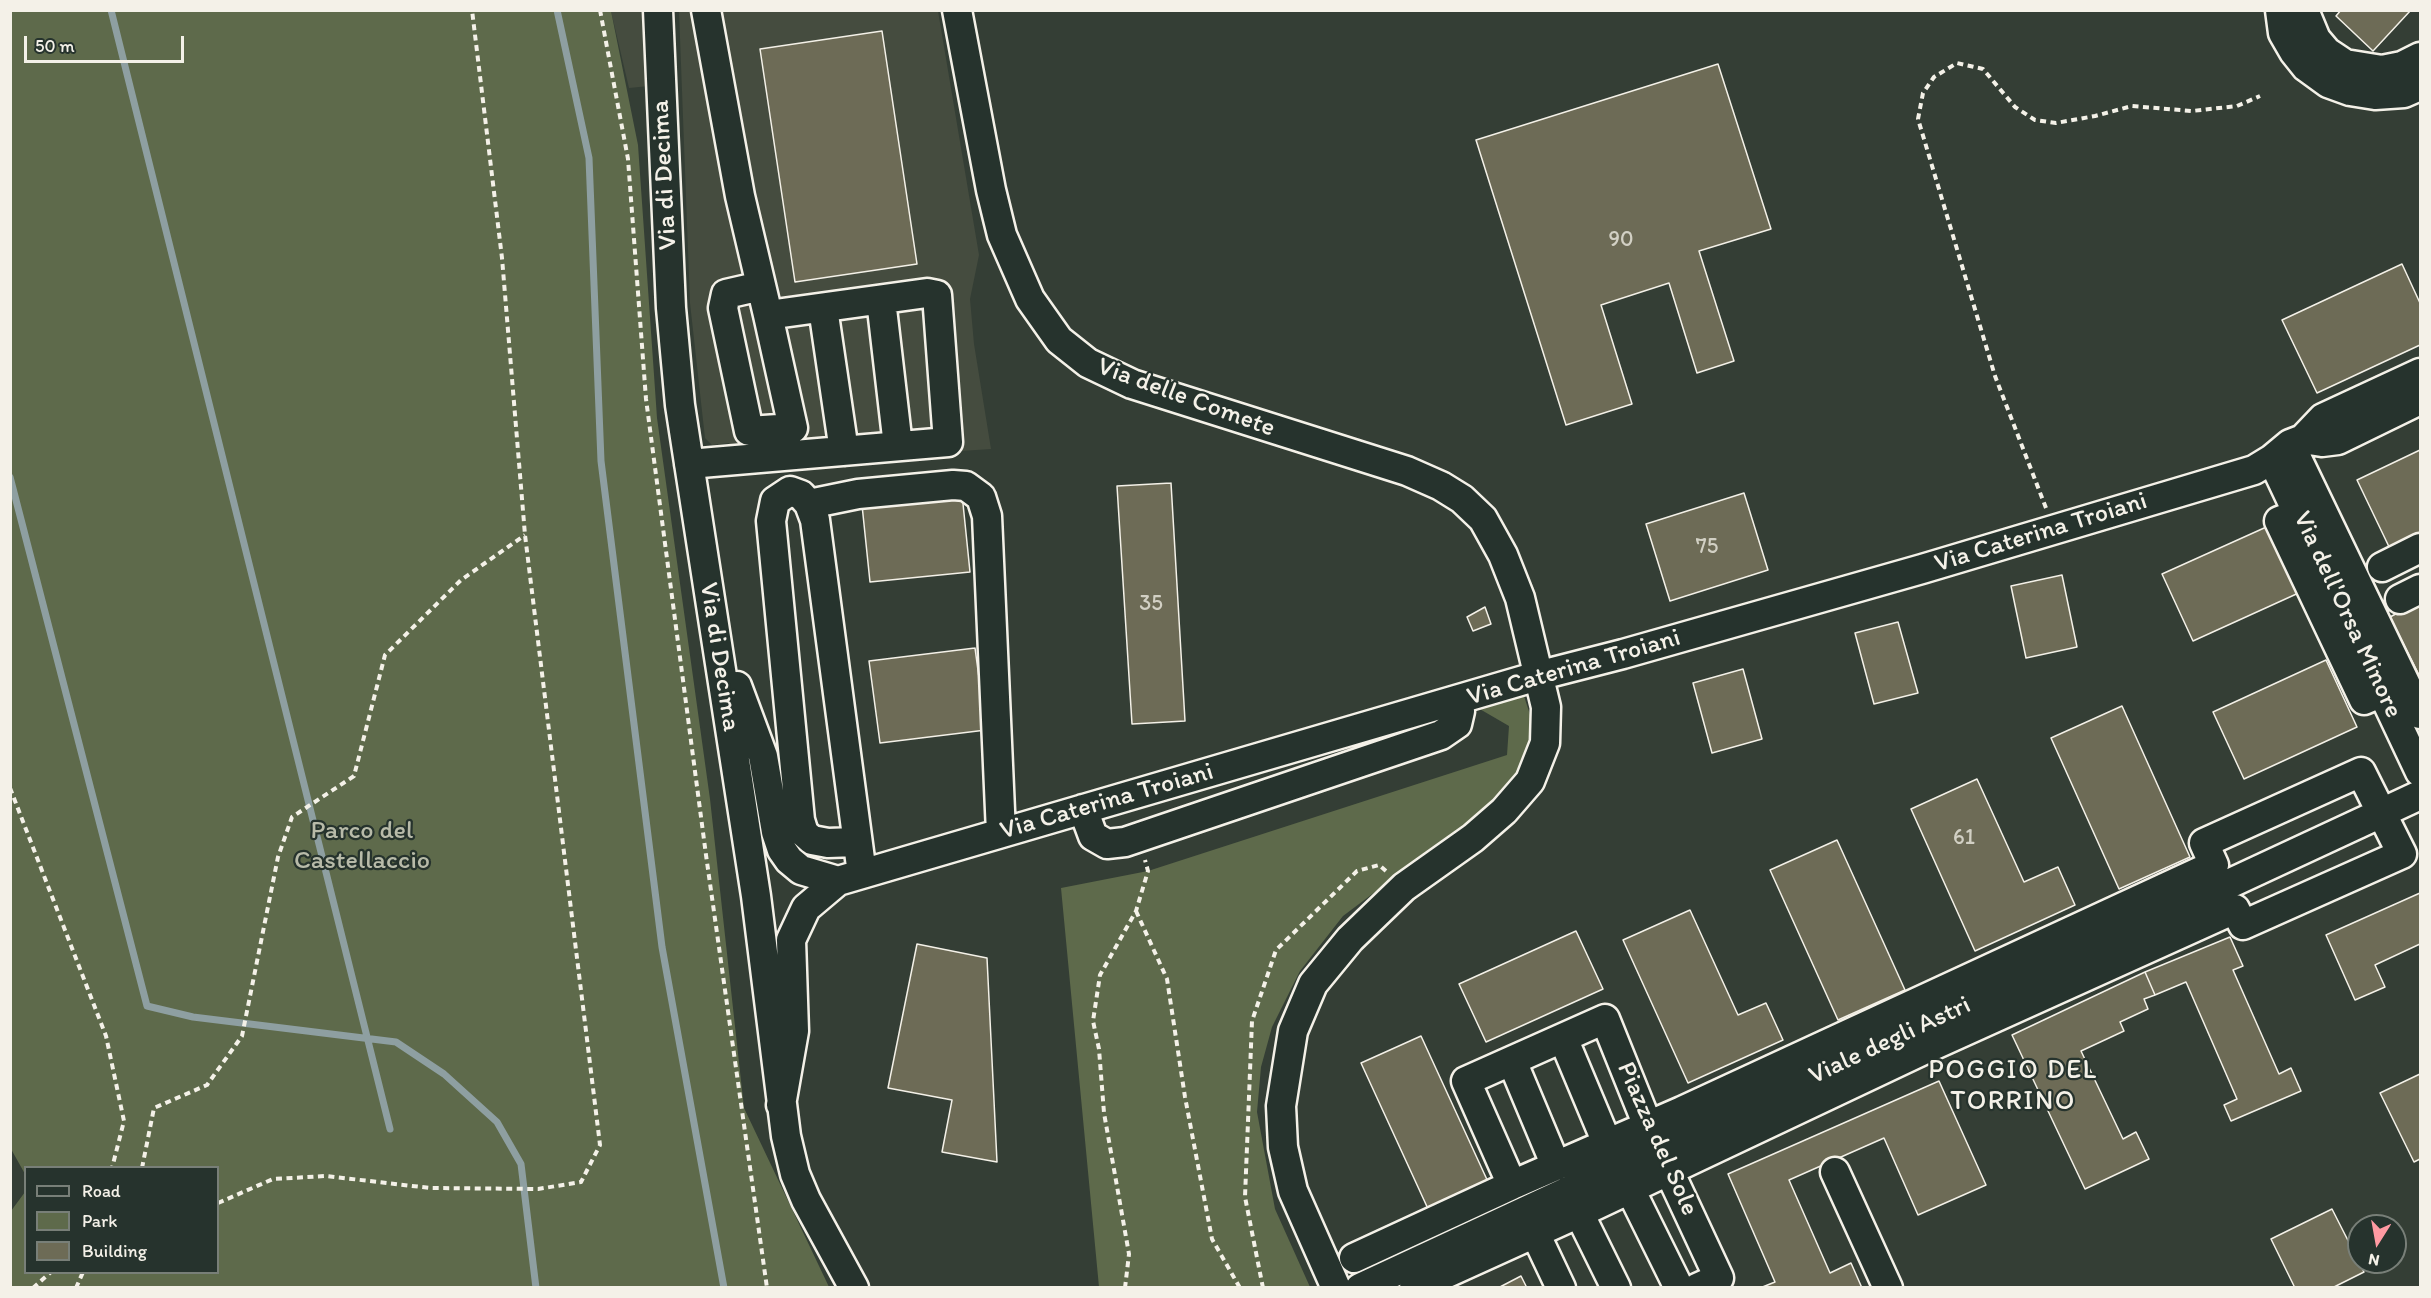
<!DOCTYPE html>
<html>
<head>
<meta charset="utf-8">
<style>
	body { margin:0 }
	#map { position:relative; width:2431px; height:1298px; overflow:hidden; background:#343e35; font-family:Itim,sans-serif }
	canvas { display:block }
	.frame { position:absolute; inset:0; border:12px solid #f4f1e8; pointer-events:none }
	.legend { position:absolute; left:24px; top:1166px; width:195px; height:108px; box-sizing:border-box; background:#26332d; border:2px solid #787f78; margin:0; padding:8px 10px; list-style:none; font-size:18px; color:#f4f1e8 }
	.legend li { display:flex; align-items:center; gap:12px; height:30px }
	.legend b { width:30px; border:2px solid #787f78 }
	.north { position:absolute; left:2347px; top:1214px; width:60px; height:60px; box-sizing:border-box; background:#26332d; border:2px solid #787f78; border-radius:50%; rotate:191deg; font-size:16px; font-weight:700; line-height:24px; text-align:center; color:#f4f1e8 }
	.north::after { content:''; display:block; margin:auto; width:21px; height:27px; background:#ff9aa2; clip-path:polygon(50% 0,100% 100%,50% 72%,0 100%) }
	.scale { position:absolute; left:24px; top:36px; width:160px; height:27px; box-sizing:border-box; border:3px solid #f4f1e8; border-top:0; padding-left:8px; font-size:18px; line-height:21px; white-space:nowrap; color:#f4f1e8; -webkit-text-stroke:4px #26332d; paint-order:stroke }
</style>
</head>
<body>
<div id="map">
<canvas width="2431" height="1298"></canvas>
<div class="frame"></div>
<ul class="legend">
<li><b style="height:8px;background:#26332d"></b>Road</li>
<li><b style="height:16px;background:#5e6a4b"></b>Park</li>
<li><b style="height:16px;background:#6d6b56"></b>Building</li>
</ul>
<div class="north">N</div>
<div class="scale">50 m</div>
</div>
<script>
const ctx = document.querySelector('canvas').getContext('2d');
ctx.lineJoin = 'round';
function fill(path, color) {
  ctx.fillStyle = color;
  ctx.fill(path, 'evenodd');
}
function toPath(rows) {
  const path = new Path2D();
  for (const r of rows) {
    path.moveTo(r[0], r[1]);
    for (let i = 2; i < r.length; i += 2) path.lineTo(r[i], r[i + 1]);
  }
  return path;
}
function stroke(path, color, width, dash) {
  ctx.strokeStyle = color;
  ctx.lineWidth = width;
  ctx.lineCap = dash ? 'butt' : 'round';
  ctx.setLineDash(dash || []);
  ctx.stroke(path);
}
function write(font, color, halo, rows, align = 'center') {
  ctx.font = font + ' Itim,sans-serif';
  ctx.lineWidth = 4.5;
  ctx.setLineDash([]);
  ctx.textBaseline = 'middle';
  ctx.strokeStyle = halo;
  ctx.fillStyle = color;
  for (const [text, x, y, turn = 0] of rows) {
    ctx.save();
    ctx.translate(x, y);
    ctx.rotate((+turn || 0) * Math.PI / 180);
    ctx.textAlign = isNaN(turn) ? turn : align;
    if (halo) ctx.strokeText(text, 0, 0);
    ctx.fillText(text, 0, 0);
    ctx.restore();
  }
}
fill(toPath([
	[611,11,645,11,649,86,629,88],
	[679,11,938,11,979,255,970,299,974,344,991,449,736,466,729,443,712,445,705,438,690,303]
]), '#454c3f');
fill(toPath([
	[11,10,611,11,638,145,657,418,710,799,744,1108,829,1287,11,1287,11,1211,25,1192,26,1272,218,1272,218,1168,26,1168,25,1174,11,1149],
	[1523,693,1536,733,1511,790,1343,916,1300,971,1272,1027,1261,1067,1257,1112,1275,1209,1310,1287,1099,1287,1061,888,1148,871,1507,755,1509,726,1478,708]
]), '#5e6a4b');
stroke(toPath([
	[111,10,390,1129],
	[557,10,589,158,601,461,662,947,724,1288],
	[10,477,147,1006,193,1017,396,1042,444,1074,497,1122,521,1164,536,1288]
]), '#8e9fa1', 7);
const building = toPath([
	[2341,10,2411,10,2373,51,2336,16,2341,10],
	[882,31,917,264,795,282,760,49,882,31],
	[1718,64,1771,229,1699,251,1734,361,1697,373,1669,283,1601,305,1632,404,1566,425,1476,140,1718,64],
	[2402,264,2420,303,2420,345,2317,393,2282,320,2402,264],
	[2420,450,2420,540,2392,553,2357,480,2420,450],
	[1171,483,1185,721,1132,724,1117,486,1171,483],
	[1744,493,1768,570,1670,601,1646,524,1744,493],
	[962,494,970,572,870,582,862,505,962,494],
	[2273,524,2303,591,2193,641,2162,574,2273,524],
	[2062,575,2077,647,2026,658,2011,586,2062,575],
	[2420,601,2420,677,2390,617,2420,601],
	[1485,607,1491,624,1473,631,1467,617,1485,607],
	[1898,622,1918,693,1874,704,1855,633,1898,622],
	[975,648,986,730,880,743,869,661,975,648],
	[2326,660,2357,727,2244,779,2213,712,2326,660],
	[1743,669,1762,739,1712,753,1693,683,1743,669],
	[2122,706,2190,857,2119,889,2051,738,2122,706],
	[1977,779,2024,882,2058,867,2075,905,1975,951,1911,809,1977,779],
	[1837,840,1905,990,1838,1020,1770,870,1837,840],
	[2420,893,2420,944,2375,965,2385,987,2355,1000,2326,935,2420,893],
	[1690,910,1738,1015,1766,1003,1783,1040,1688,1083,1623,940,1690,910],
	[1576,931,1603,989,1486,1042,1459,984,1576,931],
	[2230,937,2243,966,2233,970,2279,1074,2291,1068,2301,1091,2231,1121,2224,1105,2237,1099,2186,982,2155,995,2145,972,2230,937],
	[917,944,987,958,997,1162,942,1152,952,1100,888,1088,917,944],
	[2145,972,2155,995,2144,999,2148,1009,2120,1022,2124,1031,2081,1051,2123,1139,2136,1132,2149,1159,2085,1189,2012,1035,2145,972],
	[1421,1036,1489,1184,1429,1211,1361,1063,1421,1036],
	[2420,1074,2420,1159,2414,1162,2380,1093,2420,1074],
	[1939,1081,1986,1185,1918,1215,1884,1138,1789,1180,1830,1273,1851,1263,1862,1288,1760,1288,1775,1282,1728,1174,1939,1081],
	[2332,1209,2364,1272,2332,1288,2295,1288,2271,1239,2332,1209],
	[1521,1276,1527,1288,1498,1288,1521,1276]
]);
fill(building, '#6d6b56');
stroke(building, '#f4f1e8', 1.5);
const minor = toPath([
	[658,10,671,308,680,405,756,896,786,1136,795,1174,806,1200,854,1288],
	[957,10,991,190,1002,235,1030,299,1059,340,1088,363,1132,384,1407,471,1441,486,1462,499,1483,519,1503,555,1520,598,1546,707,1545,743,1530,781,1504,811,1473,838,1404,887,1350,939,1313,984,1293,1031,1281,1106,1283,1147,1293,1191,1336,1288],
	[2280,10,2283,33,2294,52,2306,67,2328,83,2350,91,2375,95,2404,93,2420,86],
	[2304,10,2316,39,2327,52,2345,64,2382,70,2402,66,2420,57],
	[761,286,726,294,723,308,749,431,793,428,768,315],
	[881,300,898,446],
	[823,308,844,451],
	[2303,439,2323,418,2420,373],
	[2290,444,2420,714],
	[2272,459,2420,772],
	[689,464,948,442,937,295,927,293,768,315,740,196,706,10],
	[809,504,858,494,953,485,966,486,981,497,987,516,1001,833],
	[2300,513,2279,521,2364,700,2399,685],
	[2382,567,2420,548],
	[2400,599,2420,589],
	[737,686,763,756,776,832,782,850,789,860,801,870,838,881],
	[1083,809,1093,836,1107,844,1125,842,1441,735,1457,724,1460,711,1459,700],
	[856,842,828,843,812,840,804,833,800,820,771,521,775,501,790,491,801,495,809,504,815,520,862,874],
	[1563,1038,1607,1143],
	[1512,1061,1556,1166],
	[781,1105,794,1031,791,940,806,908,838,881,1541,675,1623,654,1922,569,2254,470,2272,459,2290,444,2303,439,2322,442,2338,440,2420,400],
	[1835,1172,1888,1288],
	[1512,1185,1466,1081,1605,1019,1648,1126,1719,1278,1697,1288],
	[1630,1189,1679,1288],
	[1579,1213,1616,1288],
	[1535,1233,1561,1288],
	[1354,1258,1512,1185,1682,1111,2214,865,2204,843,2361,772,2402,854,2243,925,2235,909,1932,1046,1579,1213,1414,1288],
	[1360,1288,2420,795]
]);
stroke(minor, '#f4f1e8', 33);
stroke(toPath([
	[600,10,628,159,646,399,706,855,767,1288],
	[2046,508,1995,376,1918,119,1923,93,1934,77,1957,63,1983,69,2015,107,2035,120,2056,123,2095,116,2132,106,2192,111,2237,106,2260,96],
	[10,788,106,1036,124,1121,112,1168],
	[1136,911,1167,979,1185,1097,1212,1239,1240,1288],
	[142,1168,154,1108,207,1085,242,1036,278,857,292,817,354,776,385,655,461,580,525,535],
	[218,1203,273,1179,326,1176,430,1188,538,1189,581,1182,600,1145,525,535,502,258,472,10],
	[33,1288,51,1272],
	[76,1288,83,1272],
	[1125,1288,1129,1254,1104,1113,1099,1049,1093,1021,1100,975,1136,911,1148,871,1145,860],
	[1263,1288,1245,1197,1252,1021,1276,950,1357,871,1379,865,1387,872]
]), '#f4f1e8', 4, [6, 4.5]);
stroke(minor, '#26332d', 28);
write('22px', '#d2d0c4', null, [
	["90",1621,240],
	["75",1707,547],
	["35",1151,604],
	["61",1964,838]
]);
write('26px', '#f4f1e8', '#26332d', [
	["Via di Decima",665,175,-93],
	["Via delle Comete",1186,398,20],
	["Via Caterina Troiani",2041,533,-17],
	["Via dell'Orsa Minore",2347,615,65],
	["Via di Decima",719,657,81],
	["Via Caterina Troiani",1574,668,-16],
	["Via Caterina Troiani",1107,802,-16],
	["Viale degli Astri",1890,1041,-25],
	["Piazza del Sole",1657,1139,66]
]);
write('26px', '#b8bba9', '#26332d', [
	["Parco del",362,831],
	["Castellaccio",362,861]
]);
ctx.letterSpacing = '1.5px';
write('27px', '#f4f1e8', '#26332d', [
	["POGGIO DEL",2013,1071],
	["TORRINO",2013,1102]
]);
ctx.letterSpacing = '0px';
</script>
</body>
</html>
